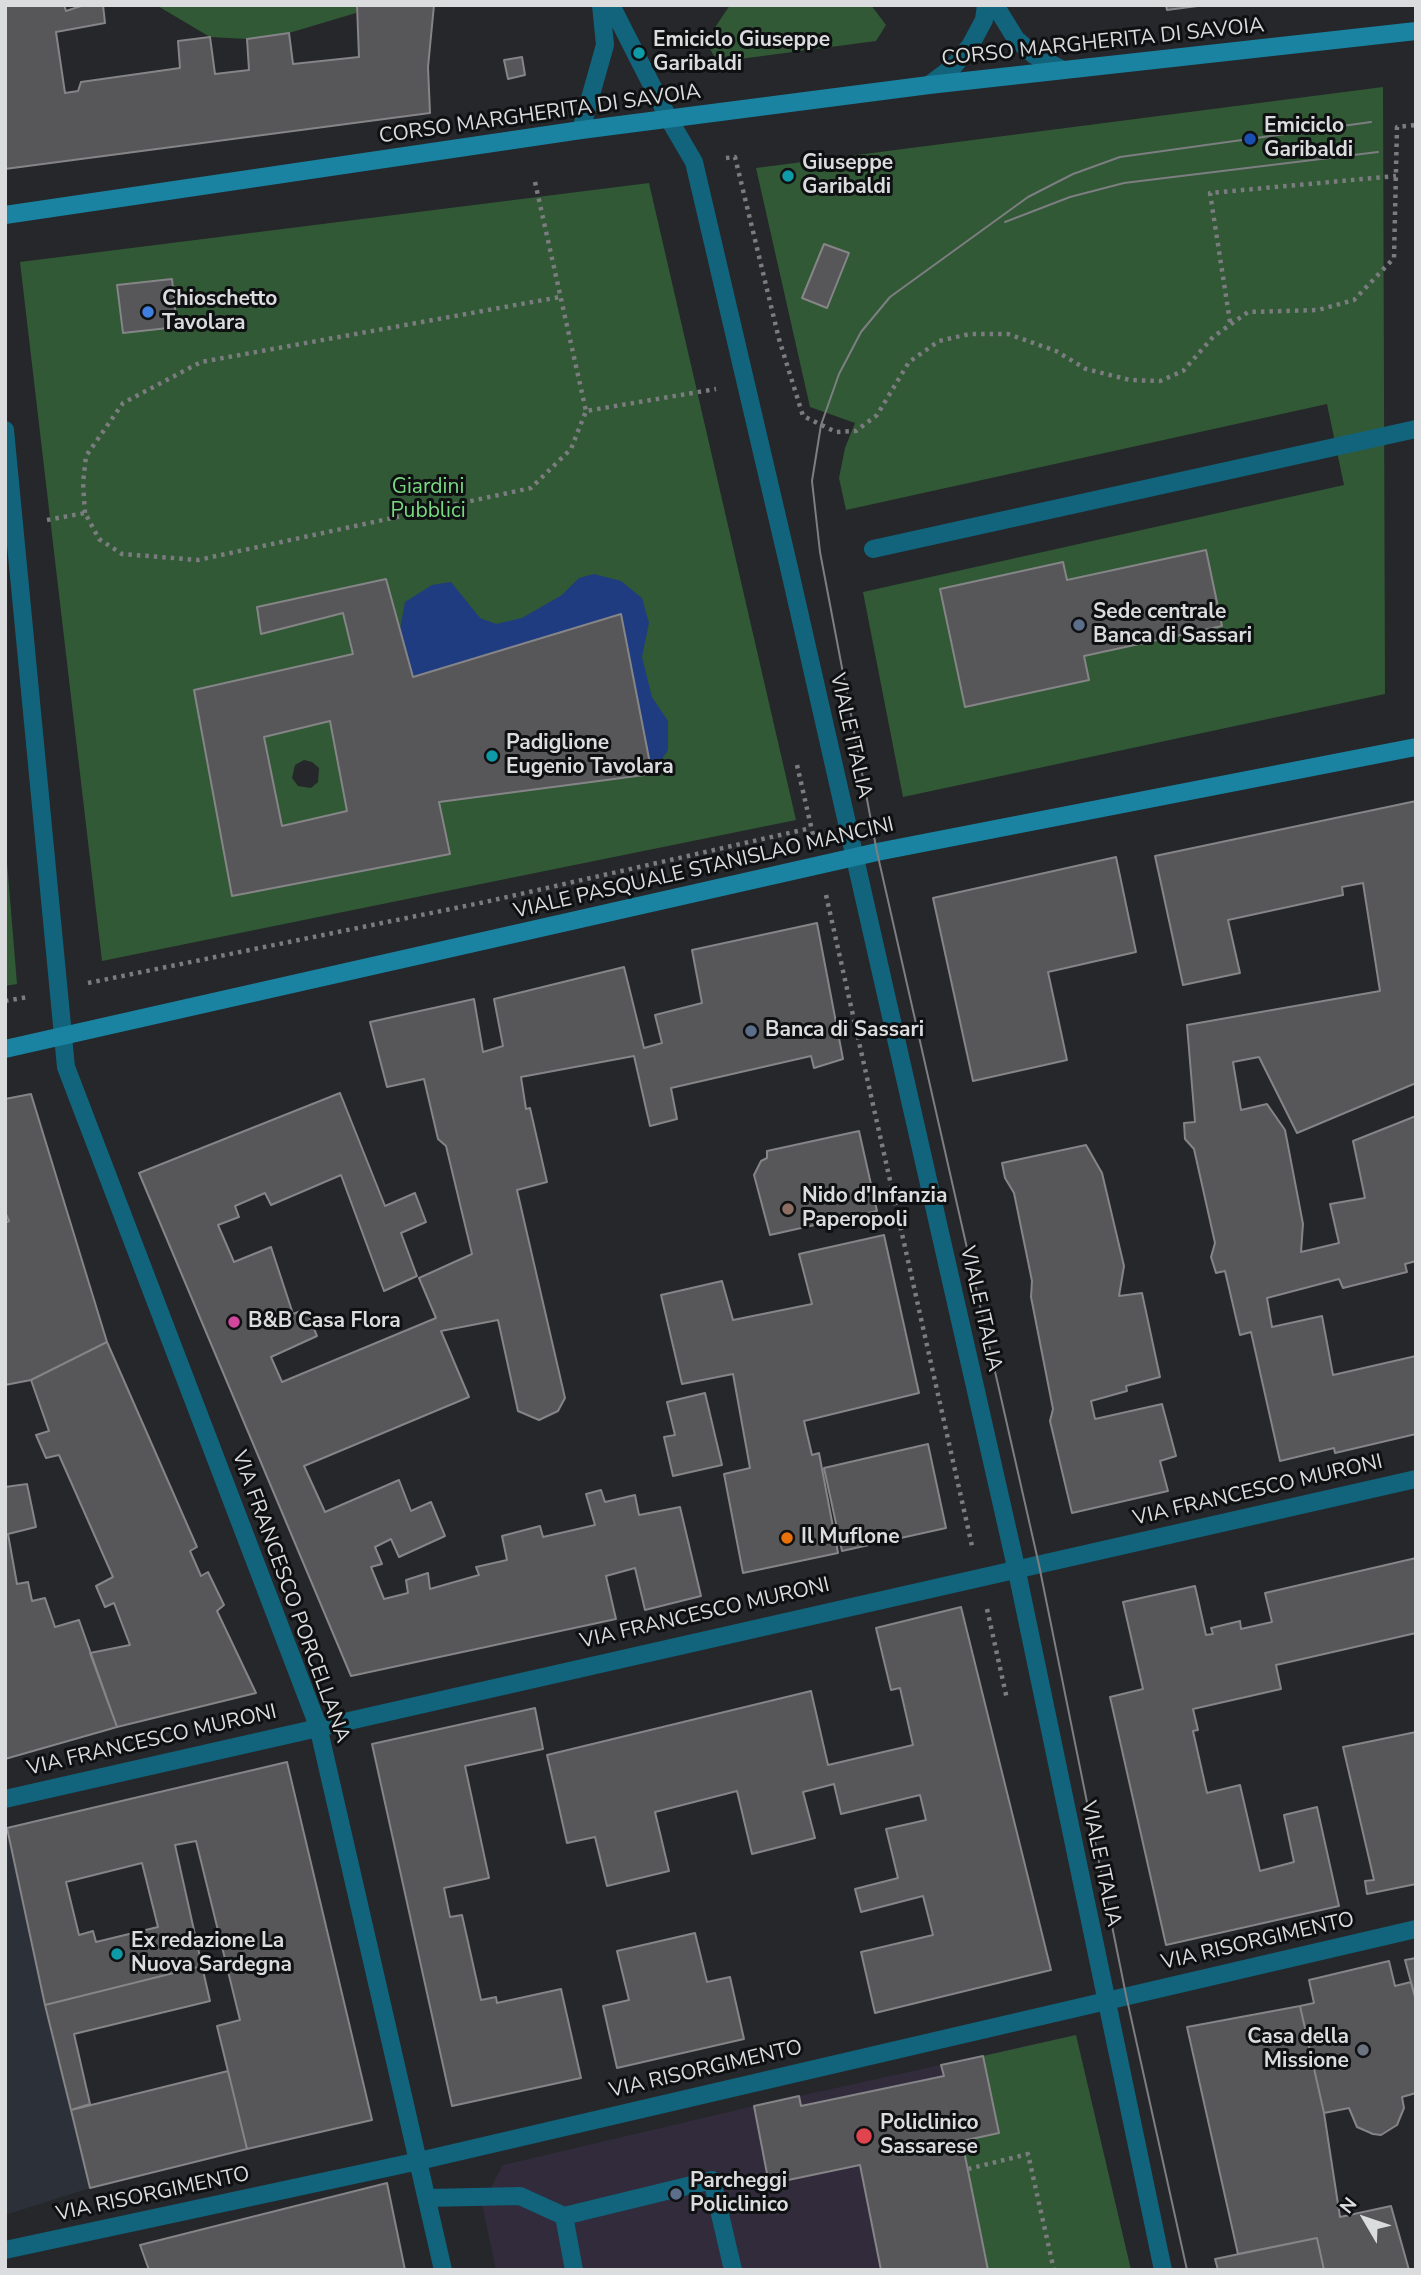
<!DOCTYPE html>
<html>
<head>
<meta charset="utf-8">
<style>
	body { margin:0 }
	#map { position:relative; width:1421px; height:2275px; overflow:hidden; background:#25272a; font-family:"Nunito Sans",sans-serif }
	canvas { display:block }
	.frame { position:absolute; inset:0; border:7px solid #dbdcde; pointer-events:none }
	.north { position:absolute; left:1330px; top:2184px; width:70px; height:70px; -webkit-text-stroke:5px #0f1011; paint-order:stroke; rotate:309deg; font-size:19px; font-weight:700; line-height:28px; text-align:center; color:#dbdcde }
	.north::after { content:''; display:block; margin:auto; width:24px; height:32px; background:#dbdcde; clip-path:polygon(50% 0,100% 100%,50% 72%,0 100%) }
</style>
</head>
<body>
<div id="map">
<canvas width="1421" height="2275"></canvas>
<div class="frame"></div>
<div class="north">N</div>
</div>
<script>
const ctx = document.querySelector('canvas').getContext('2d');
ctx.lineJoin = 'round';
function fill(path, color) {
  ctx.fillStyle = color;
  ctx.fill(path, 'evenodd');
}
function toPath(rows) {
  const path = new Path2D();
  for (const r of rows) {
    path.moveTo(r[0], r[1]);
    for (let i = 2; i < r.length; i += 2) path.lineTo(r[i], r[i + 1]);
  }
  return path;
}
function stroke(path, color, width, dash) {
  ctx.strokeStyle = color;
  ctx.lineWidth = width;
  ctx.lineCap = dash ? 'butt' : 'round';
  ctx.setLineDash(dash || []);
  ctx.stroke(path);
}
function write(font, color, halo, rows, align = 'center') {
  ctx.font = font + ' "Nunito Sans",sans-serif';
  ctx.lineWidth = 6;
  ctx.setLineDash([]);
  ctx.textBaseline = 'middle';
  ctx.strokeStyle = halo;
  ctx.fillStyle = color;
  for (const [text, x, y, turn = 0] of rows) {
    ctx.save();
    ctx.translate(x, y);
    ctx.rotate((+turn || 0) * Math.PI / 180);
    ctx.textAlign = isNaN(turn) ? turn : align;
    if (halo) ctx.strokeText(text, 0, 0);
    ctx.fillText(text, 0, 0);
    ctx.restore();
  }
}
fill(toPath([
	[7,1828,90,2188,5,2215,5,1829]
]), '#2c3139');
fill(toPath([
	[1076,2035,1131,2270,496,2270,482,2204,503,2165,754,2106]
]), '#312b3b');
fill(toPath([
	[156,5,357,5,356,13,289,33,247,39,210,37],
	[730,5,871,5,886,25,876,41,717,62,706,41],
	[1383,87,1385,694,903,797,863,592,1344,485,1327,404,846,510,839,478,845,448,855,423,810,407,756,168],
	[1206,550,1084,656,1089,680,965,707,940,589,1063,562,1067,580],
	[649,183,796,820,102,961,20,262],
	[304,760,312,762,319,768,318,782,311,788,298,786,292,778,295,765],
	[5,838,17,984,5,986],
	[1076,2035,1131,2270,988,2270,962,2141,999,2133,983,2056]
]), '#315935');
fill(toPath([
	[594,574,621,581,642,598,649,623,642,657,652,697,668,721,668,750,652,774,621,614,413,677,400,629,405,602,432,585,451,582,480,618,496,624,522,618,562,595,579,578]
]), '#1f3c81');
const building = toPath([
	[5,5,64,5,66,11,84,5,103,5,105,23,56,32,65,93,78,91,81,82,180,68,178,41,210,37,215,74,249,70,247,39,289,33,293,64,359,57,357,5,434,5,428,67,430,113,5,169,5,5],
	[1166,5,1205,5,1167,10,1166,5],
	[522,57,525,75,508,79,504,60,522,57],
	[824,244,849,253,827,308,802,298,824,244],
	[172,279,177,327,123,333,117,285,172,279],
	[1206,550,1222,626,1084,656,1089,680,965,707,940,589,1063,562,1067,580,1206,550],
	[386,579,413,677,621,614,652,774,439,802,450,854,232,896,194,690,353,654,343,613,261,634,257,607,386,579],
	[330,721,347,811,282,826,264,737,330,721],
	[1416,801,1416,1083,1297,1133,1259,1057,1233,1062,1241,1110,1267,1104,1285,1130,1303,1224,1301,1252,1339,1243,1330,1204,1365,1198,1353,1141,1416,1116,1416,1261,1405,1264,1407,1272,1343,1288,1339,1279,1267,1298,1272,1327,1322,1316,1333,1375,1416,1356,1416,1434,1335,1453,1334,1448,1280,1461,1251,1332,1240,1335,1225,1271,1216,1273,1211,1257,1215,1243,1194,1149,1185,1139,1184,1123,1195,1122,1187,1025,1380,991,1363,883,1342,887,1343,895,1228,920,1240,973,1183,985,1155,856,1416,801],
	[1116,857,1136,952,1048,972,1067,1060,973,1081,933,898,1116,857],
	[817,923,843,1059,814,1068,811,1056,671,1088,677,1119,650,1126,634,1056,521,1077,526,1109,530,1108,547,1182,517,1190,565,1398,558,1411,539,1420,518,1411,498,1320,441,1331,469,1397,304,1466,325,1512,399,1480,411,1511,431,1502,445,1536,399,1557,391,1539,375,1547,382,1564,371,1567,384,1599,408,1593,406,1580,428,1573,430,1589,479,1575,476,1567,507,1560,502,1536,540,1526,543,1537,595,1525,586,1494,601,1490,605,1502,635,1495,639,1515,680,1507,701,1596,645,1610,635,1568,606,1576,616,1619,351,1676,139,1173,340,1093,385,1206,415,1193,426,1222,401,1233,417,1276,384,1291,341,1175,271,1205,265,1193,235,1206,239,1217,218,1225,234,1262,271,1247,293,1314,306,1309,317,1336,271,1357,282,1382,436,1318,419,1278,472,1254,446,1146,438,1139,424,1079,387,1087,370,1022,474,999,483,1052,503,1046,494,999,624,967,644,1048,662,1043,655,1015,702,1003,692,950,817,923],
	[31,1094,107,1342,31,1380,5,1385,5,1223,9,1221,5,1212,5,1099,31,1094],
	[859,1131,877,1211,770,1235,754,1175,761,1161,767,1158,767,1151,859,1131],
	[1086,1145,1102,1173,1124,1266,1119,1296,1142,1293,1160,1377,1126,1386,1127,1391,1091,1401,1095,1419,1162,1404,1176,1456,1160,1461,1168,1491,1072,1513,1050,1421,1053,1409,1031,1297,1032,1281,1014,1193,1005,1178,1002,1163,1086,1145],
	[884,1235,919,1393,804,1421,812,1455,819,1453,838,1553,743,1573,724,1474,750,1468,733,1374,682,1384,661,1295,722,1281,733,1320,812,1304,799,1254,884,1235],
	[107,1342,197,1547,190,1551,201,1576,208,1572,224,1605,217,1611,256,1693,117,1727,90,1653,130,1645,114,1603,105,1607,96,1586,113,1577,59,1455,46,1458,36,1435,49,1431,31,1380,107,1342],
	[705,1393,722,1465,673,1476,664,1437,675,1435,667,1402,705,1393],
	[928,1444,946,1528,842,1551,824,1468,928,1444],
	[27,1484,36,1527,8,1534,17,1584,28,1582,32,1601,45,1598,55,1627,79,1620,117,1727,5,1759,5,1487,27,1484],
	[1416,1558,1416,1633,1276,1665,1281,1689,1193,1709,1198,1730,1193,1731,1207,1793,1240,1785,1260,1871,1294,1862,1284,1815,1317,1807,1339,1906,1166,1945,1110,1697,1143,1689,1123,1602,1195,1586,1206,1635,1213,1634,1211,1628,1240,1621,1241,1629,1272,1622,1265,1593,1416,1558],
	[961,1607,1051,1970,875,2013,861,1952,933,1935,923,1896,861,1912,855,1889,898,1878,886,1829,926,1820,920,1795,841,1814,834,1784,803,1792,815,1838,752,1854,737,1791,655,1812,669,1871,607,1886,595,1837,567,1843,547,1755,811,1691,828,1765,913,1745,900,1688,891,1690,876,1628,961,1607],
	[535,1708,543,1749,465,1766,489,1878,444,1888,450,1917,462,1915,481,2000,496,1997,497,2003,561,1989,581,2078,452,2106,372,1744,535,1708],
	[1416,1732,1416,1884,1367,1894,1365,1881,1374,1880,1343,1747,1416,1732],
	[287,1762,372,2120,247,2149,217,2026,240,2020,196,1841,175,1845,202,1966,45,2005,7,1828,287,1762],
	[142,1863,158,1927,96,1942,93,1931,79,1935,66,1882,142,1863],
	[695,1933,707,1982,730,1977,744,2039,617,2068,603,2006,629,2000,617,1951,695,1933],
	[1416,1958,1416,2001,1405,1960,1416,1958],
	[1389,1961,1395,1986,1411,1982,1416,2001,1416,2093,1402,2097,1404,2108,1397,2125,1381,2135,1373,2134,1357,2127,1349,2108,1324,2113,1300,2006,1314,2003,1309,1980,1389,1961],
	[202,1966,210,2001,74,2034,90,2104,71,2110,45,2005,202,1966],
	[1300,2006,1324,2113,1340,2217,1391,2206,1409,2270,1324,2270,1317,2238,1238,2254,1187,2027,1300,2006],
	[983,2056,999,2133,962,2141,988,2270,881,2270,860,2165,769,2184,754,2106,799,2096,801,2106,944,2076,941,2065,983,2056],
	[228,2071,247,2149,90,2188,71,2110,228,2071],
	[387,2183,405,2270,149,2270,140,2245,387,2183],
	[1317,2238,1324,2270,1218,2270,1215,2259,1317,2238]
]);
fill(building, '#575659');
stroke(building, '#858487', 2);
stroke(toPath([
	[726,158,735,157,779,339,803,416,836,432,856,431,877,415,909,362,939,341,970,334,1008,334,1056,351,1086,369,1130,380,1160,381,1183,371,1213,337,1248,312,1318,310,1354,300,1394,258,1397,127,1416,125],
	[535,182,586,411],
	[1230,322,1210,193,1396,176],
	[85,513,83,483,86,456,123,403,201,362,560,297],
	[47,520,85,513,99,539,122,554,198,560,531,488,571,449,586,411,716,389],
	[797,765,813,835],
	[826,895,972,1546],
	[88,983,485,902,811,828],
	[5,1001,28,997],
	[987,1609,1007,1699],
	[968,2169,1028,2154,1054,2270]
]), '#7b7c7f', 4.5, [3.5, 5]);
stroke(toPath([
	[995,5,1016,39,1034,55,1063,70],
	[929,85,953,67,970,46,984,20,986,5],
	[873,549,1416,429],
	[427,2198,520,2196,564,2216,712,2180,733,2270],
	[564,2216,574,2270]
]), '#11647c', 18);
stroke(toPath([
	[611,5,670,121],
	[581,130,605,45,601,5],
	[5,430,66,1067,318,1726,443,2270],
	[5,1799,1416,1479],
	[5,2250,419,2161,1416,1929]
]), '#11647c', 18);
stroke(toPath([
	[670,121,694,162,790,572,1016,1567,1163,2270]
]), '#11647c', 18);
stroke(toPath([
	[5,215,581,130,929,85,1416,31],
	[5,1049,877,852,1416,747]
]), '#1a83a1', 18);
stroke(toPath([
	[1005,222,1070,197,1124,183,1378,152],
	[1187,2270,1126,1995,1039,1565,877,852,820,552,812,481,821,425,839,374,861,332,890,297,1028,197,1073,174,1120,157,1371,122]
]), '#7d7e81', 2);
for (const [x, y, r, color] of [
	[639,53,7,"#0f9aa8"],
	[1250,139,7,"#1a4fb4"],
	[788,176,7,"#0f9aa8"],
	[148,312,7,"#3f7fe0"],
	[1079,625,7,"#5c6f8a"],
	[492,756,7,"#0f9aa8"],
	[751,1031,7,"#5c6f8a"],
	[788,1209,7,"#8d6e63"],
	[234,1322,7,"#d1479c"],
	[787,1538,7,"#e8710a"],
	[117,1954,7,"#0f9aa8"],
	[1363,2050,7,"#6b7280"],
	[864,2136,9,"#e0444e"],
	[676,2194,7,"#5c6f8a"]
]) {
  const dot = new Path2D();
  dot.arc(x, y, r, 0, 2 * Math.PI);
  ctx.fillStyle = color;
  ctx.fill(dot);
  stroke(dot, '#0f1011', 2.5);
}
write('bold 21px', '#dbdcde', '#0f1011', [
	["Emiciclo Giuseppe",653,41],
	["Garibaldi",653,65],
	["Emiciclo",1264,127],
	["Garibaldi",1264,151],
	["Giuseppe",802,164],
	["Garibaldi",802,188],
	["Chioschetto",162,300],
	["Tavolara",162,324],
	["Sede centrale",1093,613],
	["Banca di Sassari",1093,637],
	["Padiglione",506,744],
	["Eugenio Tavolara",506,768],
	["Banca di Sassari",765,1031],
	["Nido d'Infanzia",802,1197],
	["Paperopoli",802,1221],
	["B&B Casa Flora",248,1322],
	["Il Muflone",801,1538],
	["Ex redazione La",131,1942],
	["Nuova Sardegna",131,1966],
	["Casa della",1349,2038,"right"],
	["Missione",1349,2062,"right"],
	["Policlinico",880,2124],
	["Sassarese",880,2148],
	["Parcheggi",690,2182],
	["Policlinico",690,2206]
], 'left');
write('21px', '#dbdcde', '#0f1011', [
	["CORSO MARGHERITA DI SAVOIA",1103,43,-6],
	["CORSO MARGHERITA DI SAVOIA",540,115,-8],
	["VIALE ITALIA",850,736,77],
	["VIALE PASQUALE STANISLAO MANCINI",704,869,-13],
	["VIALE ITALIA",980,1309,77],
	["VIA FRANCESCO MURONI",1258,1491,-13],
	["VIA FRANCESCO PORCELLANA",290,1597,70],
	["VIA FRANCESCO MURONI",705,1614,-13],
	["VIA FRANCESCO MURONI",152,1741,-13],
	["VIALE ITALIA",1100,1864,78],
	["VIA RISORGIMENTO",1258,1942,-13],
	["VIA RISORGIMENTO",706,2070,-13],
	["VIA RISORGIMENTO",153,2195,-12]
]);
write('21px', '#78da83', '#0f1011', [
	["Giardini",428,488],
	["Pubblici",428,512]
]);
</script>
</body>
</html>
